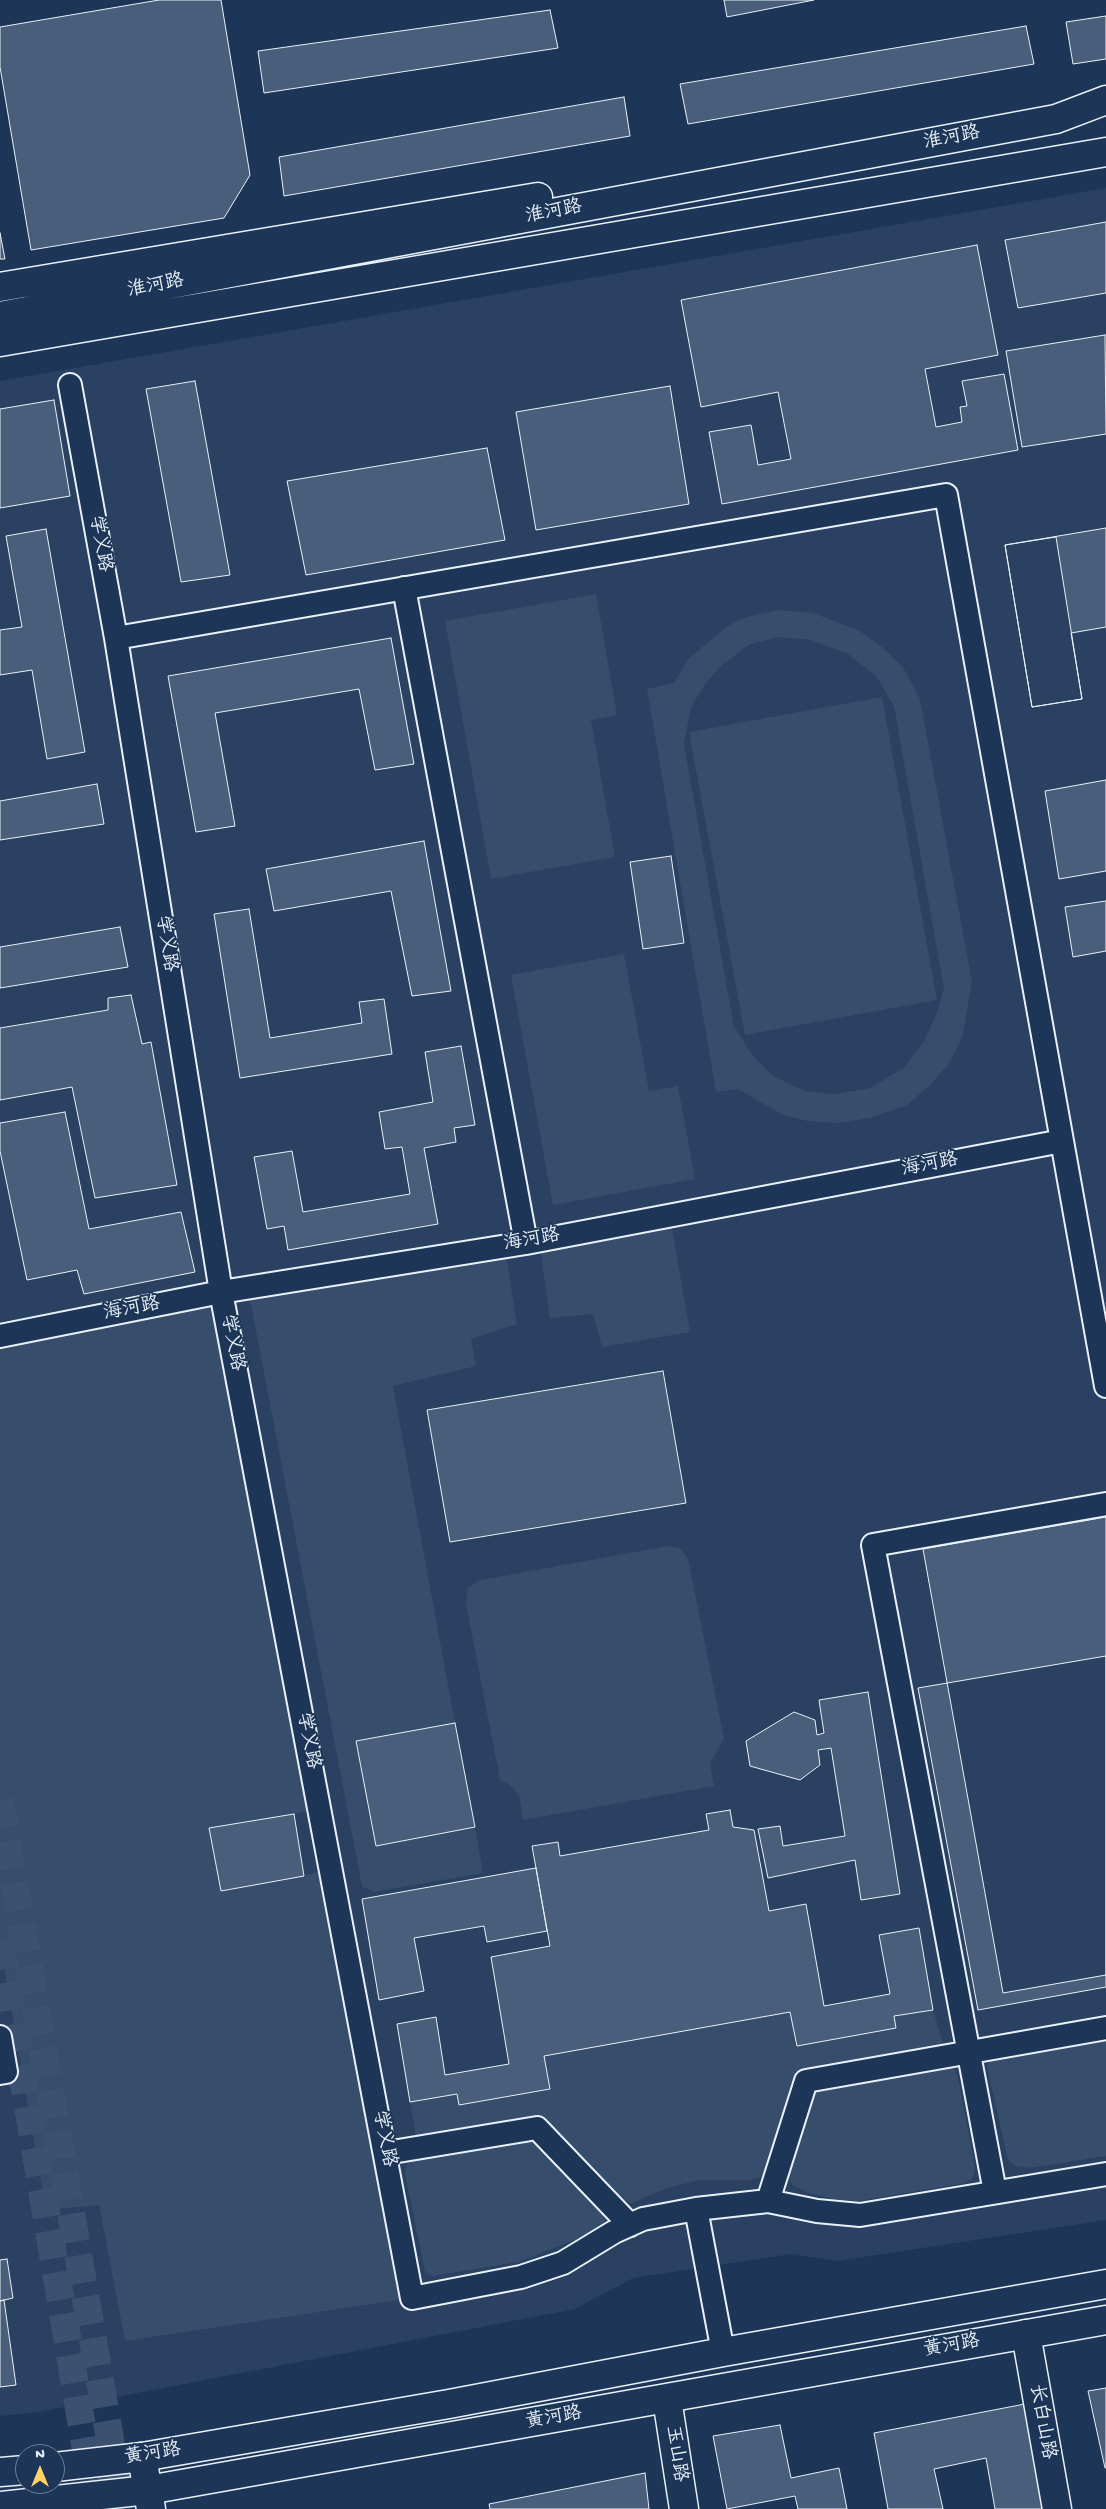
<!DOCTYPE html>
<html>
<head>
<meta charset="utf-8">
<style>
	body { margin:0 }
	#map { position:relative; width:1106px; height:2509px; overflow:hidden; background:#1d3557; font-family:"Gochi Hand",sans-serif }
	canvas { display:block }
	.north { position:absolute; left:15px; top:2444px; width:50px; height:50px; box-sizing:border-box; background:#1d3557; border:1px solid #6e8097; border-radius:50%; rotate:0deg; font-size:14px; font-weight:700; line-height:20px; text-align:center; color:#e8f1f8 }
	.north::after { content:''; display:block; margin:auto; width:18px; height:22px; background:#ffd166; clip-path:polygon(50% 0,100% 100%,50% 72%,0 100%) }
</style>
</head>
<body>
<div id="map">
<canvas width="1106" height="2509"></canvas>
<div class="north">N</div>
</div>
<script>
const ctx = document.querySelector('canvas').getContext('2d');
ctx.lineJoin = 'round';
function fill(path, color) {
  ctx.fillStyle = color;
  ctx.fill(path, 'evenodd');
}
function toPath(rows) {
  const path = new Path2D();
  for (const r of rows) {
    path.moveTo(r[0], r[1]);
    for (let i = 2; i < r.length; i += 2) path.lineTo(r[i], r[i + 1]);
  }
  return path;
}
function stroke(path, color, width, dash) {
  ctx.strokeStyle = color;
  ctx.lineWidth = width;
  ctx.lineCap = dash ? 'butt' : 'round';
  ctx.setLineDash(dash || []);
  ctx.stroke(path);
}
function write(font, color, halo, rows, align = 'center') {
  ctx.font = font + ' "Gochi Hand","LXGW WenKai TC",sans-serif';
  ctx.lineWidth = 4;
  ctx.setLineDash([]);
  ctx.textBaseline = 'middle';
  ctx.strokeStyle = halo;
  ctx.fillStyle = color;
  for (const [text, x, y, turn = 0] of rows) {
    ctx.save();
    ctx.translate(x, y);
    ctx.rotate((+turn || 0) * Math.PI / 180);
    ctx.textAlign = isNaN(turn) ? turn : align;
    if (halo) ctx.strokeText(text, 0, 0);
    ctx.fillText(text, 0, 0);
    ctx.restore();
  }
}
fill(toPath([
	[1106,188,1106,2220,837,2261,791,2254,633,2278,575,2309,38,2412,0,2416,0,381]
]), '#2a4162');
fill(toPath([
	[596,594,617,715,591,720,615,857,491,879,445,621],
	[779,610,813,613,860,631,883,648,903,667,920,699,972,982,962,1038,948,1065,929,1086,907,1105,870,1118,837,1123,807,1121,781,1114,738,1089,716,1092,647,689,674,683,689,658,728,626,746,617],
	[779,637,811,640,848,654,876,676,894,706,944,989,937,1012,924,1041,904,1068,870,1088,835,1094,804,1091,773,1076,753,1056,734,1027,684,744,691,707,705,684,722,665,750,644],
	[882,697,937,1000,745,1035,689,732],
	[624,954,649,1091,678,1086,695,1179,553,1205,511,975],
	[671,1222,690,1332,602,1347,593,1314,550,1318,540,1247],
	[505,1250,517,1324,471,1339,476,1366,393,1386,455,1723,356,1742,376,1846,475,1827,483,1873,373,1892,362,1886,250,1299],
	[219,1305,310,1811,209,1828,221,1890,304,1876,320,1871,412,2298,125,2341,99,2205,46,2210,0,1944,0,1343],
	[668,1546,680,1548,688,1559,724,1739,710,1763,714,1786,523,1820,519,1795,510,1785,500,1780,466,1604,468,1588,480,1580],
	[933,2010,944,2046,797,2074,765,2176,750,2180,700,2180,670,2187,631,2203,616,2198,544,2119,417,2142,410,2102,457,2094,460,2105,549,2090,544,2056,790,2012,797,2046,896,2028,894,2016],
	[1106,2039,1106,2156,1030,2168,1016,2166,1008,2160,987,2067,991,2057],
	[947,2066,955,2070,959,2082,975,2168,973,2179,965,2183,858,2201,833,2199,806,2192,792,2185,788,2174,815,2093,832,2084],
	[523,2142,539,2142,604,2207,605,2221,595,2232,518,2262,433,2276,425,2272,405,2174,407,2164,419,2159]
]), '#374d6c');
const building = toPath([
	[159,0,221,0,250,175,224,218,31,250,0,67,0,27,159,0],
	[724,0,814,0,727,17,724,0],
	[550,10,558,48,264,93,258,51,550,10],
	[1106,16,1106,59,1073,64,1066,22,1106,16],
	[1026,26,1034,64,688,124,680,84,1026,26],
	[624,97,630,136,284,196,279,157,624,97],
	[1106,222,1106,293,1018,308,1005,240,1106,222],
	[0,233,5,259,0,259,0,233],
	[977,245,998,355,925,369,936,427,962,422,960,407,967,406,962,381,1004,374,1018,450,722,504,709,432,751,425,758,465,791,459,778,392,701,407,681,300,977,245],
	[1105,335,1106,434,1022,447,1006,351,1105,335],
	[195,381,230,575,181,582,146,389,195,381],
	[670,386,689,504,536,530,516,412,670,386],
	[54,400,70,496,0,508,0,409,54,400],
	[487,448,505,540,306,575,287,481,487,448],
	[1106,528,1106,627,1071,633,1082,699,1032,707,1005,545,1106,528],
	[46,529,85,752,47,759,32,670,0,675,0,630,22,627,6,536,46,529],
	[1056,537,1082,699,1032,707,1005,545,1056,537],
	[391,638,414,764,375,770,359,689,215,713,235,826,196,832,168,676,391,638],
	[1106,780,1106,871,1059,879,1045,791,1106,780],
	[97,784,104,824,0,840,0,801,97,784],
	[424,841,451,991,412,996,391,891,274,911,266,869,424,841],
	[671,856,684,943,643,949,630,862,671,856],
	[1106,901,1106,951,1073,957,1065,907,1106,901],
	[249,909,270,1038,362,1023,359,1002,384,999,392,1054,240,1078,214,914,249,909],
	[120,927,128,967,0,988,0,947,120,927],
	[131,995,142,1044,151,1042,177,1185,95,1198,72,1087,0,1100,0,1028,108,1010,108,998,131,995],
	[461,1046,475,1125,454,1128,456,1142,424,1148,438,1224,288,1250,284,1226,267,1229,254,1157,292,1151,303,1212,410,1194,402,1147,385,1149,379,1112,433,1102,425,1052,461,1046],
	[65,1112,89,1229,181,1212,195,1272,84,1294,77,1270,27,1280,0,1151,0,1123,65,1112],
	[663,1371,686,1503,450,1542,427,1410,663,1371],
	[1106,1517,1106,1975,1003,1993,923,1549,1106,1517],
	[1106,1656,1106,1987,978,2010,918,1688,1106,1656],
	[868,1692,900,1894,861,1900,855,1860,768,1878,758,1829,780,1826,783,1846,845,1836,831,1748,818,1750,820,1765,800,1780,750,1766,746,1741,794,1712,815,1720,817,1735,824,1733,819,1700,868,1692],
	[455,1723,475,1827,376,1846,356,1741,455,1723],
	[730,1810,733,1827,754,1830,769,1911,806,1904,824,2006,890,1994,879,1935,919,1928,933,2010,894,2016,896,2028,797,2046,790,2012,544,2056,550,2089,459,2105,457,2094,410,2102,397,2024,436,2017,445,2075,509,2064,491,1957,550,1946,532,1846,558,1842,560,1856,709,1830,706,1814,730,1810],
	[294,1814,304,1876,221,1891,209,1828,294,1814],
	[536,1868,547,1931,487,1942,484,1926,414,1938,424,1991,379,2000,362,1899,536,1868],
	[7,2259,13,2298,0,2301,0,2260,7,2259],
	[4,2300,16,2385,0,2387,0,2301,4,2300],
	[1106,2388,1106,2468,1105,2468,1088,2391,1106,2388],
	[1025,2404,1045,2509,995,2509,986,2458,934,2469,943,2509,888,2509,874,2433,1025,2404],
	[780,2425,791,2478,839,2468,847,2509,798,2509,795,2496,727,2509,713,2436,780,2425],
	[645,2473,649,2509,490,2509,489,2504,645,2473]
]);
fill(building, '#495e7a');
stroke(building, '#e8f1f8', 1);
stroke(toPath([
	[0,1800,122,2509],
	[0,1941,96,2509]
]), '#3b516f', 28, [28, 14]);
const street = toPath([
	[70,385,116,638,221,1292,412,2298,521,2277,563,2263,614,2232,643,2219,696,2209,768,2201,817,2211,860,2215,1106,2174],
	[404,588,526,1243],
	[116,638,946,495,1106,1386],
	[0,1336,221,1292,526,1243,1062,1141],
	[0,2037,6,2072,0,2073],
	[386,2153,537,2128,630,2225],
	[995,2192,873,1545,1106,1504],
	[768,2201,806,2081,1106,2028],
	[696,2209,723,2352]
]);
const secondary = toPath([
	[0,287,538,197],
	[0,316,1056,119,1106,100],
	[0,342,1106,152],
	[1026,2334,1057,2509],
	[667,2399,684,2509],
	[142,2457,151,2509]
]);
const primary = toPath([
	[55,2467,142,2457,449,2404,723,2352,1106,2284],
	[0,2472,25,2470],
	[0,2506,148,2490,1106,2320]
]);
stroke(street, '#e8f1f8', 26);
stroke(secondary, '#e8f1f8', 31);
stroke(primary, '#e8f1f8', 31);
stroke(street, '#1d3557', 22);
stroke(secondary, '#1d3557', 28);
stroke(primary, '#1d3557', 28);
write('19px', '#e8f1f8', '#1d3557', [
	["淮河路",952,139,-11],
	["淮河路",554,213,-11],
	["淮河路",156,287,-11],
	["学义路",99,544,80],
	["学义路",165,944,81],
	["海河路",930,1166,-11],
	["海河路",532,1241,-10],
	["海河路",132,1310,-11],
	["学义路",231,1343,79],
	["学义路",307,1741,79],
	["学义路",383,2139,79],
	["黄河路",952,2347,-10],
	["黄河路",554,2419,-10],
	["长白山路",1041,2422,80],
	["玉山路",675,2454,81],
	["黄河路",153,2455,-9]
]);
</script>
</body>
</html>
